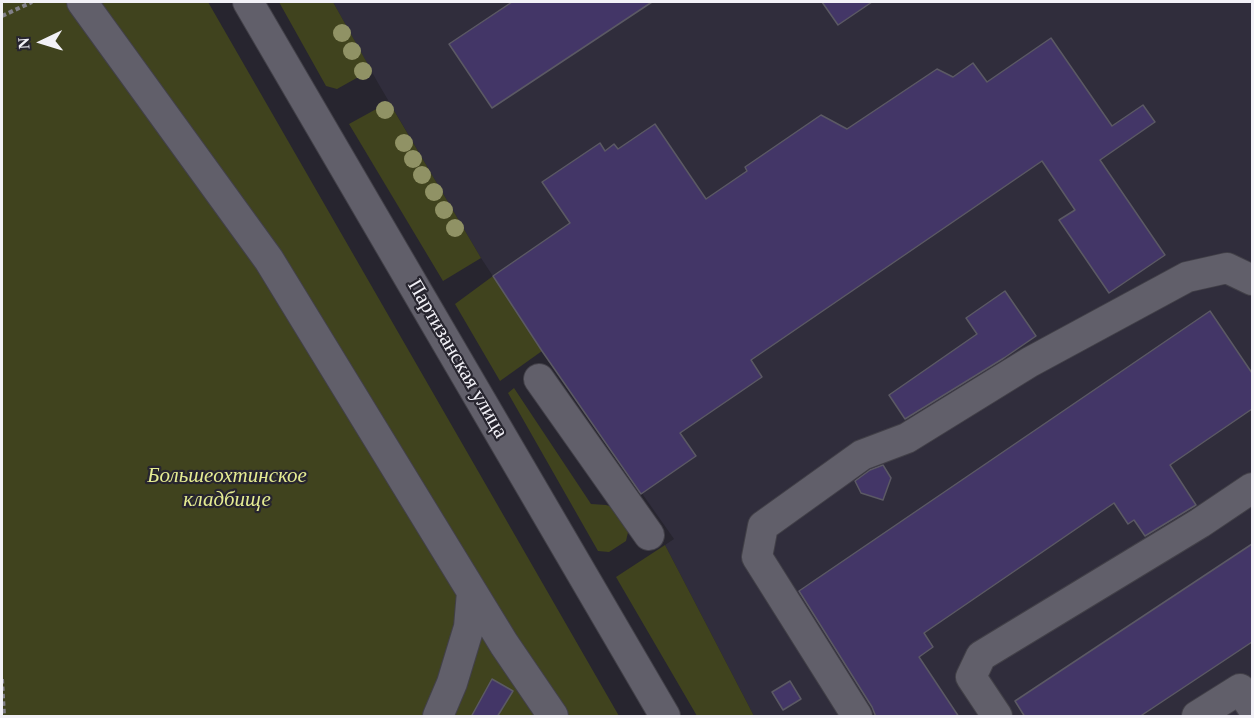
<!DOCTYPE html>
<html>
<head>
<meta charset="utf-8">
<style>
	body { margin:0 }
	#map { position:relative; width:1254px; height:718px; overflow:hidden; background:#27252f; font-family:"Times New Roman",serif }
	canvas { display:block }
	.frame { position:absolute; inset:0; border:3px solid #f2f1f7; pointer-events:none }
	.north { position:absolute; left:12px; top:12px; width:60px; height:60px; -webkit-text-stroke:4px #27252f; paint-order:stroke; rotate:266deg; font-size:16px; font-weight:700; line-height:24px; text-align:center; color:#f2f1f7 }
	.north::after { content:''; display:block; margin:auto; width:21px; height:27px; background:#f2f1f7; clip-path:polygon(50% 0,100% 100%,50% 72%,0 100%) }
</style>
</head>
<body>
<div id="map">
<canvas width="1254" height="718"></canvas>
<div class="frame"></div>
<div class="north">N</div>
</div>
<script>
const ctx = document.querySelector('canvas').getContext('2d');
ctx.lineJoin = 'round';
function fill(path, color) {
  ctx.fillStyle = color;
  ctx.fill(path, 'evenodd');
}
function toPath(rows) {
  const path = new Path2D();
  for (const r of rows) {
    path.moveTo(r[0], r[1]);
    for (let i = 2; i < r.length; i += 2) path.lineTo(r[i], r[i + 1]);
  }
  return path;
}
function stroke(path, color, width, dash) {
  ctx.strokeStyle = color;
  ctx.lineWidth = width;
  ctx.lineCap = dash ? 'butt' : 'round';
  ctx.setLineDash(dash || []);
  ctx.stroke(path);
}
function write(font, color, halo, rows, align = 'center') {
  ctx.font = font + ' "Times New Roman",serif';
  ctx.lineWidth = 4.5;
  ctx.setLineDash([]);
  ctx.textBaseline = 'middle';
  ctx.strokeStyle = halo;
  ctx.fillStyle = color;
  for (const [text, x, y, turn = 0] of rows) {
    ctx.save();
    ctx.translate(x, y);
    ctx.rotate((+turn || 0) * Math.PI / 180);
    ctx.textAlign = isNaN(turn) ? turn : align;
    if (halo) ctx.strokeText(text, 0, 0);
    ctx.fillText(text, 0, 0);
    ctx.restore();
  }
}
fill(toPath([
	[333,2,1252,2,1252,716,754,716,665,545,674,539,542,351,481,258,378,83]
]), '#302d3c');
fill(toPath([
	[2,2,208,2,619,716,2,716],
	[279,2,333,2,371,70,337,89,326,86],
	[389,102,481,258,443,281,349,124],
	[493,276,542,351,500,381,455,304],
	[514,388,591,504,606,505,616,508,629,528,626,541,609,552,598,551,508,393],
	[665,545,754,716,697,716,616,577]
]), '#40431e');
const building = toPath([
	[512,2,652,2,492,108,449,44,512,2],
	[822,2,872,2,838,25,822,2],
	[1051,38,1112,126,1143,105,1155,122,1100,160,1165,255,1109,293,1059,220,1075,210,1042,161,751,360,762,377,680,433,696,456,641,494,542,351,493,276,570,223,542,182,600,143,605,151,614,144,618,149,655,124,706,199,747,171,745,167,821,115,847,129,937,69,953,77,973,63,987,82,1051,38],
	[1005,291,1036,336,1004,358,905,419,889,395,977,334,966,318,1005,291],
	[1210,311,1252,373,1252,409,1170,465,1196,505,1145,536,1134,520,1128,524,1114,503,924,633,933,647,919,657,959,717,876,717,872,707,799,591,1210,311],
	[883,465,891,478,883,500,861,493,855,481,870,470,883,465],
	[1252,544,1252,642,1139,717,1025,717,1015,701,1252,544],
	[492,679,513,691,497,717,471,717,492,679],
	[790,681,801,699,783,710,772,692,790,681]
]);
fill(building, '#433667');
stroke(building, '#5b5964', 1.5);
const minor = toPath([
	[82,2,269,260,504,644,553,716],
	[248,2,665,716],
	[539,379,649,535],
	[438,716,452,683,469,627,472,592],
	[857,716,757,557,763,526,862,455,907,438,1030,362,1187,277,1227,268,1252,280],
	[997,716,971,677,981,656,1200,523,1252,488],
	[1197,716,1240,689,1252,707]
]);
stroke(minor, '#424048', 32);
stroke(toPath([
	[2,16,32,2],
	[2,679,4,716]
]), '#818088', 4, [4.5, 3]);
stroke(minor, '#615f6a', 30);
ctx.fillStyle = '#909265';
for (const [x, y] of [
	[342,33],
	[352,51],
	[363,71],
	[385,110],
	[404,143],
	[413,159],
	[422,175],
	[434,192],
	[444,210],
	[455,228]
]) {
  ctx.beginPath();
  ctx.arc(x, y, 9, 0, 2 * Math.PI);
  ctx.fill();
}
write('21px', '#f2f1f7', '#27252f', [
	["Партизанская улица",457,359,60]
]);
write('italic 21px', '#e5ec92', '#27252f', [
	["Большеохтинское",227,476],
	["кладбище",227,500]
]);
</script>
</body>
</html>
